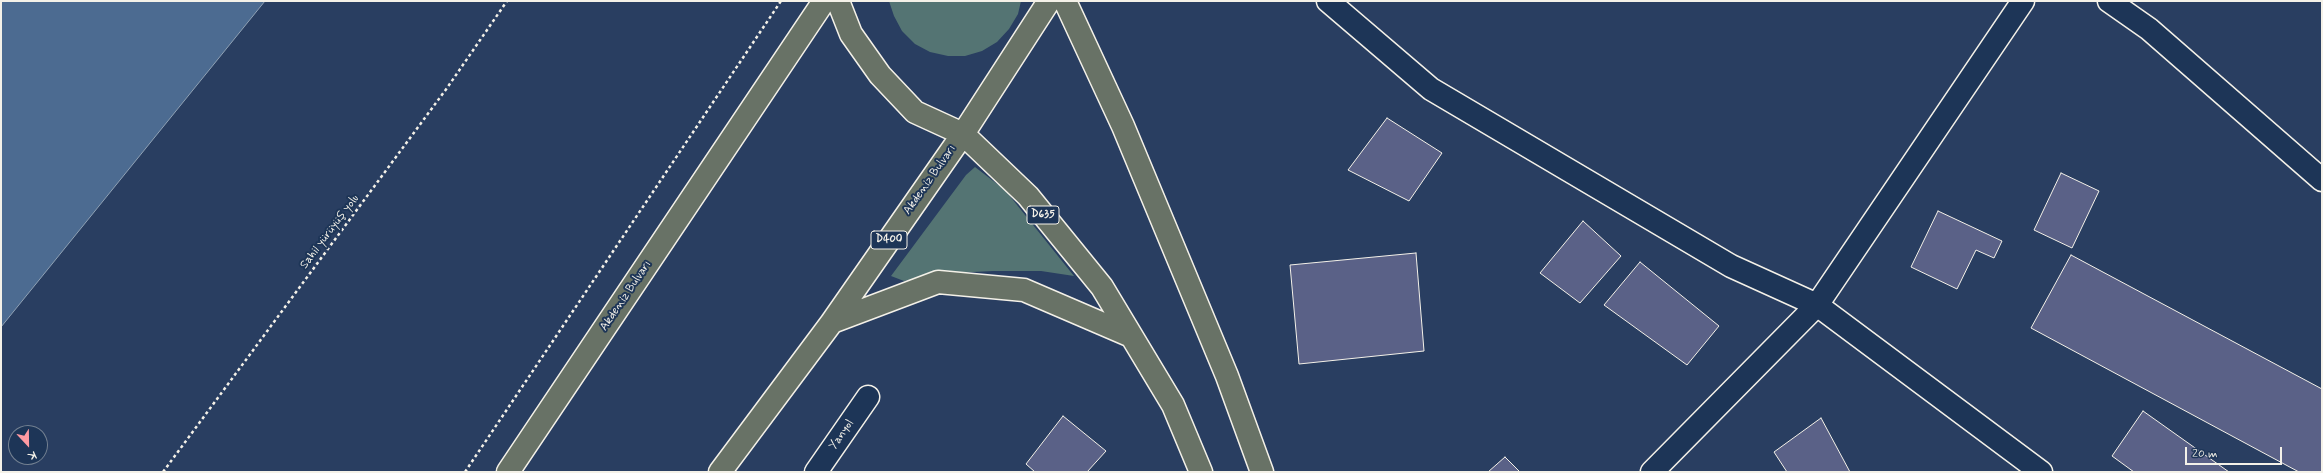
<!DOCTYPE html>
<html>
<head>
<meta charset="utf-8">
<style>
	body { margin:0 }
	#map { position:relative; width:2323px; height:473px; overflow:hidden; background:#293e61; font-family:Mynerve,sans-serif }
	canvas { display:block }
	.frame { position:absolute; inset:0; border:2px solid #f4f1e8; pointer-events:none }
	.north { position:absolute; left:8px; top:425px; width:40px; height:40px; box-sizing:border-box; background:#1d3557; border:1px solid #738091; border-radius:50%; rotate:158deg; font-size:11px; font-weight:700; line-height:16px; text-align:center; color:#f4f1e8 }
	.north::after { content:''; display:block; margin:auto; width:14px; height:18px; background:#ff9aa2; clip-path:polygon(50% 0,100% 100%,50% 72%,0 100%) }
	.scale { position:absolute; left:2185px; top:447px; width:97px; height:18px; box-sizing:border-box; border:2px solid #f4f1e8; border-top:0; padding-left:5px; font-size:12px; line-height:14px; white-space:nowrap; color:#f4f1e8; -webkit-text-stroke:3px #1d3557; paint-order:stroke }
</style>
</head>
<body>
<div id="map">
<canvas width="2323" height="473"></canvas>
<div class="frame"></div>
<div class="north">K</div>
<div class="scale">20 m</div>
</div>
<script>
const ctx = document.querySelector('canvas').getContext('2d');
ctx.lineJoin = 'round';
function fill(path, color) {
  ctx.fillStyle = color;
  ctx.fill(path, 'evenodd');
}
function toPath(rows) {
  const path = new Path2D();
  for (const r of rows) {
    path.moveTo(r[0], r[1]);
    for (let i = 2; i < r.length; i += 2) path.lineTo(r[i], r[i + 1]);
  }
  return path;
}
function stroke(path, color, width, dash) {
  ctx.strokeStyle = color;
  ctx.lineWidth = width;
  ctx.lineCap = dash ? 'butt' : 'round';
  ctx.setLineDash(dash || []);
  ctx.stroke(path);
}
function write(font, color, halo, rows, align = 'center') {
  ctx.font = font + ' Mynerve,sans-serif';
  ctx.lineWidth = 4;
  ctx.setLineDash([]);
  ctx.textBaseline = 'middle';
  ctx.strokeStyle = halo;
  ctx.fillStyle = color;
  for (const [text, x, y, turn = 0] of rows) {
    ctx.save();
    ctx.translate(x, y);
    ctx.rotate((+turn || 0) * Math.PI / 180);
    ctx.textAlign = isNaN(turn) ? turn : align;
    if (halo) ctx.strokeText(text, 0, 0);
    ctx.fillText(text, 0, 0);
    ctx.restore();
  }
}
fill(toPath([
	[889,1,1021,1,1018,14,1009,29,997,42,982,51,965,56,948,56,930,52,915,44,902,31,894,16],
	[975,167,1005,190,1074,276,1041,271,993,271,952,273,904,281,891,276,966,175]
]), '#547473');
const water = toPath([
	[1,1,265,1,1,327,1,1]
]);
fill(water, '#4c6b91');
stroke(water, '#8fa1b4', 1);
const building = toPath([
	[1387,118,1442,153,1409,201,1348,170,1387,118],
	[2061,173,2099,191,2072,248,2034,230,2061,173],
	[1938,211,2002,241,1994,258,1976,250,1957,289,1911,267,1938,211],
	[1583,221,1621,256,1580,303,1540,273,1583,221],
	[1416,253,1424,351,1299,364,1290,265,1416,253],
	[2071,255,2322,389,2322,472,2299,472,2031,328,2071,255],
	[1640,262,1719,326,1687,365,1604,305,1640,262],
	[2143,411,2229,472,2134,472,2112,456,2143,411],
	[1063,416,1106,451,1087,472,1035,472,1026,464,1063,416],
	[1821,418,1850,472,1787,472,1774,452,1821,418],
	[1505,457,1520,472,1488,472,1505,457]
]);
fill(building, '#5a6187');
stroke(building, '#f4f1e8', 1);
const minor = toPath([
	[1328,1,1431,89,1731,266,1817,305,2041,472],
	[2109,1,2149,29,2322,180],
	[816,472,868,397],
	[1652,472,1817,305,2023,1]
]);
const highway = toPath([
	[838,1,851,34,880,75,915,112,963,134,1028,196,1102,287,1173,405,1201,472],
	[1065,1,1123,126,1227,376,1262,472],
	[832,322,938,282,1024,290,1131,336],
	[508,472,824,1],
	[720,472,832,322,963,134,1049,1]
]);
stroke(minor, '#f4f1e8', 25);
stroke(highway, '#f4f1e8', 25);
stroke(toPath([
	[163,472,447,88,507,1],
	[465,472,781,1]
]), '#f4f1e8', 2.5, [3, 3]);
stroke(minor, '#1d3557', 22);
stroke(highway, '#687266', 22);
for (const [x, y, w] of [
	[1043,215,32],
	[889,240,36]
]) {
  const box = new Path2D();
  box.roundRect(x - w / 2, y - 9, w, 18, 3);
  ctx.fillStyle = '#1d3557';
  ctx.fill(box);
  stroke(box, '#f4f1e8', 1);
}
write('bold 11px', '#f4f1e8', null, [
	["D635",1043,215],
	["D400",889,240]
]);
write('12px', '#f4f1e8', '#1d3557', [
	["Akdeniz Bulvarı",930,180,-55],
	["Sahil yürüyüş yolu",330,232,-53],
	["Akdeniz Bulvarı",626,296,-56],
	["Yanyol",842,435,-55]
]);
</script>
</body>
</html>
